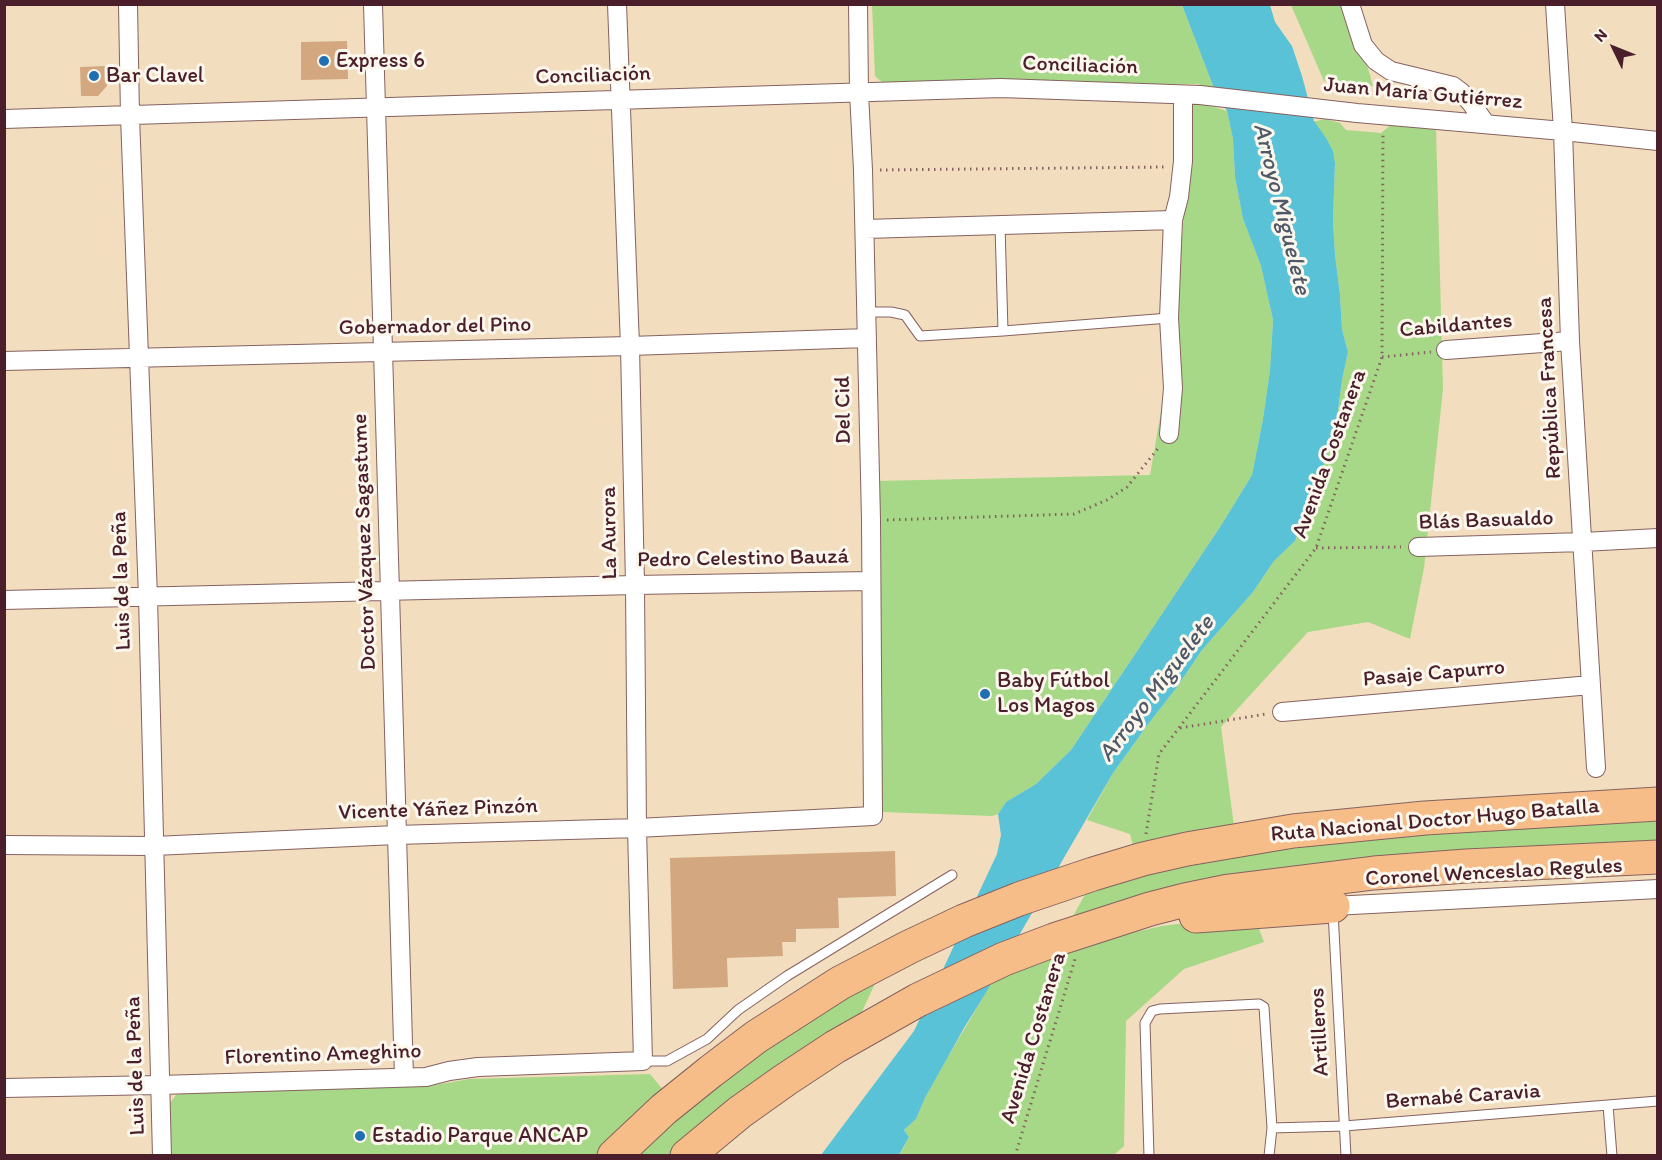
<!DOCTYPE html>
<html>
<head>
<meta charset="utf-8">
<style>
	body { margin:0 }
	#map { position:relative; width:1662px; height:1160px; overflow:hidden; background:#f3ddbf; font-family:Itim,sans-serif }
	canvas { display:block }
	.frame { position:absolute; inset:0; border:6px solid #4a1f2b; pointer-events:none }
	.north { position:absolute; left:1584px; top:18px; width:60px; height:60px; -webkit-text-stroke:4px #fbf7ec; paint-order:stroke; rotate:313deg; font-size:16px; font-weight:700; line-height:24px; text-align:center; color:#4a1f2b }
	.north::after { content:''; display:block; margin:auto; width:21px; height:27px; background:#4a1f2b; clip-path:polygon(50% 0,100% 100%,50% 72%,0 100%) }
</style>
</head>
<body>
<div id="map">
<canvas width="1662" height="1160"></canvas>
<div class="frame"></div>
<div class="north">N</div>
</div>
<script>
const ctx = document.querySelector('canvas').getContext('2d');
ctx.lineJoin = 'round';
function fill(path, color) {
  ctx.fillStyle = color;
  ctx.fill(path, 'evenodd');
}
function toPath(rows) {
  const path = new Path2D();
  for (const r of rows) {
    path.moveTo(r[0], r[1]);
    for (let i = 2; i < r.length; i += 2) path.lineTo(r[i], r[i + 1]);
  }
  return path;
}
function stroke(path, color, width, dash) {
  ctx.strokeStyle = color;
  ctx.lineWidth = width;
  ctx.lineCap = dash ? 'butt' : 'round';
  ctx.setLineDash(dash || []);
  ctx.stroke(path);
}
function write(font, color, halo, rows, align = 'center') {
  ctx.font = font + ' Itim,sans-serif';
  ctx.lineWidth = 6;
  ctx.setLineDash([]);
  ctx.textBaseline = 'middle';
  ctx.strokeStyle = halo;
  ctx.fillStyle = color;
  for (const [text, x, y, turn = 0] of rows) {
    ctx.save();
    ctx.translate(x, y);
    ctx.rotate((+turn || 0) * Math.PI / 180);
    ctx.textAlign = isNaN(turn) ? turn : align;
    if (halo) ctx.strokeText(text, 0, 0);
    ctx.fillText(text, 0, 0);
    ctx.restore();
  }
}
fill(toPath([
	[872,5,1182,5,1215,91,1198,84,1098,85,882,82,875,76],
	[1291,5,1350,5,1373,86,1324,81],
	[1189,104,1204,104,1227,111,1233,139,1235,177,1243,219,1261,266,1273,320,1270,370,1263,419,1252,475,1222,524,1071,750,1036,784,1006,802,998,814,992,816,882,812,879,777,875,481,1150,475,1173,342,1185,201],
	[1325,119,1340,123,1346,130,1381,133,1393,123,1436,128,1443,389,1424,568,1410,639,1368,622,1308,632,1221,727,1234,826,1134,850,1130,834,1087,820,1113,773,1149,723,1177,687,1202,650,1253,592,1274,561,1295,541,1299,529,1313,519,1317,502,1321,472,1335,433,1342,380,1348,352,1342,329,1340,295,1335,255,1333,221,1335,164,1299,125],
	[1657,819,1657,843,1072,918,1088,889,1145,872,1295,843],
	[1255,918,1264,942,1184,969,1126,1021,1124,1146,1114,1155,899,1156,909,1137,904,1130,916,1119,925,1098,946,1060,984,996,992,981,1044,957,1118,936,1162,926,1209,920],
	[878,977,860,1016,672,1155,632,1156,744,1062],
	[650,1074,665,1092,597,1156,168,1155,167,1113,170,1103,176,1095,186,1090,430,1086,469,1079]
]), '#a7d887');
fill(toPath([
	[1182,5,1270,5,1275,22,1292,46,1302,76,1314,121,1326,138,1333,151,1335,164,1333,221,1335,255,1340,295,1342,329,1348,352,1342,380,1335,433,1321,472,1317,502,1313,518,1299,529,1295,541,1274,561,1253,592,1202,650,1177,687,1149,723,1113,773,984,996,964,1028,925,1098,916,1119,904,1130,909,1137,899,1155,819,1156,821,1155,914,1031,997,854,1001,835,998,814,1006,802,1036,784,1071,750,1222,524,1252,475,1263,419,1270,370,1273,320,1261,266,1243,219,1235,177,1233,139,1227,111,1215,91]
]), '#5ac2d7');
fill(toPath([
	[347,41,348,79,301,80,301,42],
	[106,66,107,86,98,96,81,96,80,67],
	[895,851,896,896,838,898,839,928,796,929,796,942,782,942,783,956,727,958,728,987,673,989,670,858]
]), '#d3a881');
const lane = toPath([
	[1000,225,1003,331],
	[867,312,891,312,905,315,920,336,1003,331,1169,318],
	[1333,912,1346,1156],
	[643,1061,667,1061,707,1039,738,1010,787,976,952,875],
	[1608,1105,1612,1156],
	[1272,1128,1344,1126,1658,1101],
	[1149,1156,1145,1023,1152,1011,1160,1009,1259,1004,1264,1007,1272,1128,1269,1156]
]);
const street = toPath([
	[128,4,130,116,148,597,162,1156],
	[373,4,404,1077],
	[1350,4,1363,45,1376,61,1391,71,1453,86,1461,92,1471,103,1486,124],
	[1555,4,1563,131,1570,341,1596,768],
	[4,119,1001,88,1200,95,1357,113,1563,131,1658,141],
	[865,229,1173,220],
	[1446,350,1570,341],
	[4,361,630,346,867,338],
	[1169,434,1173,388,1169,318,1173,220,1179,197,1183,161,1183,95],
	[1418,547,1583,542,1658,538],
	[4,600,635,585,870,581],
	[1282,712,1591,685],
	[4,845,154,846,396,835,637,828,873,816,871,520,863,170,859,93,858,4],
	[1333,906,1658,889],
	[4,1088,160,1085,426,1077,449,1071,478,1067,643,1061,637,828,635,585,630,346,617,4]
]);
const highway = toPath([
	[1196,916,1333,906],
	[614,1156,664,1109,710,1072,756,1037,840,983,909,947,964,921,1019,899,1093,874,1143,859,1187,849,1293,831,1425,818,1658,804],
	[687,1156,740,1112,785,1080,835,1047,918,1000,1004,959,1054,940,1150,909,1185,900,1229,891,1374,873,1466,866,1658,857]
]);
stroke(lane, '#85625f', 11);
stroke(street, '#85625f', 20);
stroke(highway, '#85625f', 35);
stroke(toPath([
	[880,170,1167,167],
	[1382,357,1431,352],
	[887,520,1074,514,1107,500,1127,487,1160,446],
	[1316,548,1401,547],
	[1180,728,1266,714],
	[1146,834,1159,754,1316,548,1382,357,1383,132],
	[1015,1156,1075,959]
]), '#85625f', 3, [1.5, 4.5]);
stroke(lane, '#fff', 9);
stroke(street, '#fff', 18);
stroke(highway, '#f7bd88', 33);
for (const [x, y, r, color] of [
	[324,61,6,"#1f6fb2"],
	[94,76,6,"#1f6fb2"],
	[985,694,6,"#1f6fb2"],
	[360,1136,6,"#1f6fb2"]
]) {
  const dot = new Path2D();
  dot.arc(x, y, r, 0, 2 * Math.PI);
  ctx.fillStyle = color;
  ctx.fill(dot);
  stroke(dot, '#fbf7ec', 2);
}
write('22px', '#4a1f2b', '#fbf7ec', [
	["Express 6",336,61],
	["Bar Clavel",106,76],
	["Baby Fútbol",997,681],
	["Los Magos",997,706],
	["Estadio Parque ANCAP",372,1136]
], 'left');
write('22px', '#4a1f2b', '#fbf7ec', [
	["Conciliación",1080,66,2],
	["Conciliación",593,76,-2],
	["Juan María Gutiérrez",1423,94,5],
	["Cabildantes",1456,326,-5],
	["Gobernador del Pino",435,327,-1],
	["República Francesa",1550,388,-93],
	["Del Cid",844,410,-91],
	["Avenida Costanera",1330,454,-70],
	["Blás Basualdo",1486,521,-2],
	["La Aurora",610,533,-91],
	["Doctor Vázquez Sagastume",365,542,-92],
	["Pedro Celestino Bauzá",743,559,-1],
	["Luis de la Peña",122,581,-92],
	["Pasaje Capurro",1434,674,-5],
	["Vicente Yáñez Pinzón",438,810,-2],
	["Ruta Nacional Doctor Hugo Batalla",1435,821,-5],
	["Coronel Wenceslao Regules",1494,873,-3],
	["Artilleros",1320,1032,-93],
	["Avenida Costanera",1034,1038,-73],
	["Florentino Ameghino",323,1055,-2],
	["Luis de la Peña",136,1066,-92],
	["Bernabé Caravia",1463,1097,-4]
]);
write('italic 24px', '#505867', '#fbf7ec', [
	["Arroyo Miguelete",1281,209,76],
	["Arroyo Miguelete",1157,689,-53]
]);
</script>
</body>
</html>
